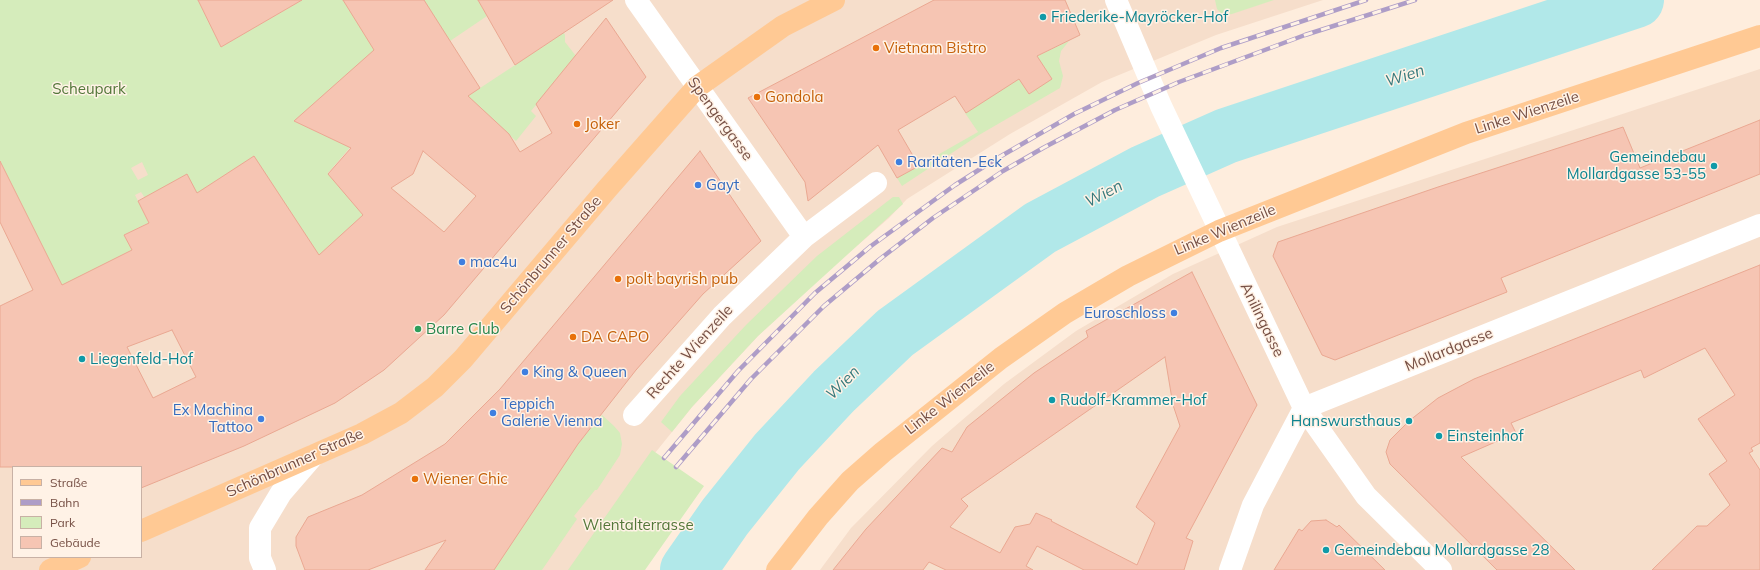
<!DOCTYPE html>
<html>
<head>
<meta charset="utf-8">
<style>
	body { margin:0 }
	#map { position:relative; width:1760px; height:570px; overflow:hidden; background:#feeddd; font-family:Mulish,sans-serif }
	canvas { display:block }
	.legend { position:absolute; left:12px; top:466px; width:130px; height:92px; box-sizing:border-box; background:#fff2e6; border:1px solid #c8b1a5; margin:0; padding:5px 7px; list-style:none; font-size:12px; color:#764f44 }
	.legend li { display:flex; align-items:center; gap:8px; height:20px }
	.legend b { width:20px; border:1px solid #c8b1a5 }
</style>
</head>
<body>
<div id="map">
<canvas width="1760" height="570"></canvas>
<ul class="legend">
<li><b style="height:5px;background:#ffc994"></b>Straße</li>
<li><b style="height:5px;background:#ae9dc7"></b>Bahn</li>
<li><b style="height:11px;background:#d5ecbb"></b>Park</li>
<li><b style="height:11px;background:#f6c5b3"></b>Gebäude</li>
</ul>
</div>
<script>
const ctx = document.querySelector('canvas').getContext('2d');
ctx.lineJoin = 'round';
function fill(path, color) {
  ctx.fillStyle = color;
  ctx.fill(path, 'evenodd');
}
function toPath(rows) {
  const path = new Path2D();
  for (const r of rows) {
    path.moveTo(r[0], r[1]);
    for (let i = 2; i < r.length; i += 2) path.lineTo(r[i], r[i + 1]);
  }
  return path;
}
function stroke(path, color, width, dash) {
  ctx.strokeStyle = color;
  ctx.lineWidth = width;
  ctx.lineCap = dash ? 'butt' : 'round';
  ctx.setLineDash(dash || []);
  ctx.stroke(path);
}
function write(font, color, halo, rows, align = 'center') {
  ctx.font = font + ' Mulish,sans-serif';
  ctx.lineWidth = 3;
  ctx.setLineDash([]);
  ctx.textBaseline = 'middle';
  ctx.strokeStyle = halo;
  ctx.fillStyle = color;
  for (const [text, x, y, turn = 0] of rows) {
    ctx.save();
    ctx.translate(x, y);
    ctx.rotate((+turn || 0) * Math.PI / 180);
    ctx.textAlign = isNaN(turn) ? turn : align;
    if (halo) ctx.strokeText(text, 0, 0);
    ctx.fillText(text, 0, 0);
    ctx.restore();
  }
}
fill(toPath([
	[0,0,1323,0,1216,35,1102,82,1010,134,907,199,889,218,828,271,758,336,692,407,647,463,570,570,0,570],
	[13,467,141,467,141,557,13,557],
	[1760,69,1760,570,820,570,851,528,932,446,1004,384,1076,331,1173,274,1277,227]
]), '#f6decb');
fill(toPath([
	[0,0,198,0,221,47,299,2,298,0,390,0,405,23,294,121,323,135,420,49,426,59,328,173,363,215,319,255,254,156,214,182,226,246,187,175,145,198,141,192,135,195,157,239,154,240,146,224,124,235,132,250,61,286,0,161],
	[142,162,148,175,138,180,131,168],
	[424,0,478,0,487,16,450,41],
	[1215,0,1274,0,1232,14,1223,15,1217,9],
	[562,30,565,35,565,42,576,56,541,110,536,105,531,111,536,116,516,141,468,96,550,42],
	[1069,41,1061,51,1059,61,1063,76,1060,88,979,135,902,186,897,178,978,132,965,113,990,97,963,55,1052,79,1037,56],
	[893,197,899,197,903,204,758,336,692,407,672,432,661,422,680,396,746,325,817,256],
	[602,415,614,426,620,433,622,444,620,455,597,490,595,490,574,516,577,519,542,570,494,570,578,444],
	[652,450,704,486,645,570,568,570]
]), '#d5ecbb');
stroke(toPath([
	[688,570,725,517,777,452,834,391,895,333,1040,228,1145,172,1226,136,1636,0]
]), '#b1e8e9', 56);
const building = toPath([
	[198,0,302,0,221,47,198,0],
	[343,0,424,0,480,88,468,96,509,134,520,152,552,133,536,104,606,18,646,77,444,315,384,370,335,403,244,446,141,488,141,467,0,467,0,306,33,290,0,222,0,161,62,285,132,250,124,235,149,223,138,201,187,174,197,193,254,156,319,255,363,215,328,174,351,148,294,121,374,50,343,0],
	[423,151,476,196,444,232,391,188,413,174,423,151],
	[172,330,196,377,153,398,127,347,172,330],
	[478,0,613,0,515,65,478,0],
	[934,0,1065,0,1080,35,1037,56,1052,79,1029,94,1019,79,966,113,955,96,898,130,919,166,897,178,878,145,808,201,805,182,748,98,934,0],
	[1760,120,1760,174,1501,278,1507,292,1335,360,1322,355,1273,256,1278,242,1438,187,1623,127,1640,168,1760,120],
	[700,151,761,241,703,294,636,370,578,444,494,570,425,570,446,540,368,570,305,570,296,546,296,537,308,517,362,495,445,444,500,389,700,151],
	[1760,265,1760,443,1751,448,1753,451,1749,453,1760,470,1760,570,1652,570,1697,526,1707,526,1730,505,1709,474,1727,461,1698,419,1735,395,1705,348,1644,378,1641,370,1511,423,1516,433,1461,457,1575,570,1497,570,1390,464,1386,452,1390,440,1409,421,1438,398,1474,379,1760,265],
	[1192,272,1257,405,1186,538,1193,541,1184,570,1084,570,1037,546,1026,566,1033,570,946,570,929,562,923,570,833,570,866,529,942,448,952,452,967,427,1034,373,1088,337,1086,331,1192,272],
	[1165,357,1173,405,1180,426,1136,507,1155,523,1137,565,1051,521,1052,520,1036,513,1030,524,1015,527,1000,553,950,527,968,506,961,499,1165,357],
	[1326,520,1337,527,1339,525,1385,570,1274,570,1299,529,1302,531,1311,521,1326,520]
]);
fill(building, '#f6c5b3');
stroke(building, '#eaa892', 1);
stroke(toPath([
	[636,0,804,237],
	[1116,0,1161,106,1304,408,1366,496,1441,570],
	[634,415,722,316,804,237,876,183],
	[265,570,260,558,260,528,281,493,313,456],
	[1230,570,1253,505,1304,408,1760,225]
]), '#fff', 22);
stroke(toPath([
	[141,531,362,434,401,413,435,387,463,359,607,189,697,87,783,26,834,0],
	[50,570,80,557],
	[777,570,818,517,850,481,883,452,1001,358,1065,313,1128,276,1219,231,1466,133,1760,36]
]), '#ffc994', 22);
const rail = toPath([
	[664,458,738,371,815,293,871,246,955,185,996,159,1074,114,1138,83,1221,48,1366,0],
	[676,467,751,379,824,306,880,259,933,218,1003,171,1043,148,1115,110,1179,82,1305,35,1415,0]
]);
stroke(rail, '#ae9dc7', 4.5);
stroke(rail, '#fff2e6', 3, [9]);
for (const [x, y, r, color] of [
	[1043,17,4,"#0f9aa8"],
	[876,48,4,"#e8710a"],
	[757,97,4,"#e8710a"],
	[577,124,4,"#e8710a"],
	[899,162,4,"#3f7fe0"],
	[1714,166,4,"#0f9aa8"],
	[698,185,4,"#3f7fe0"],
	[462,262,4,"#3f7fe0"],
	[618,279,4,"#e8710a"],
	[1174,313,4,"#3f7fe0"],
	[418,329,4,"#2e9e5b"],
	[573,337,4,"#e8710a"],
	[82,359,4,"#0f9aa8"],
	[525,372,4,"#3f7fe0"],
	[1052,400,4,"#0f9aa8"],
	[493,413,4,"#3f7fe0"],
	[261,419,4,"#3f7fe0"],
	[1409,421,4,"#0f9aa8"],
	[1439,436,4,"#0f9aa8"],
	[415,479,4,"#e8710a"],
	[1326,550,4,"#0f9aa8"]
]) {
  const dot = new Path2D();
  dot.arc(x, y, r, 0, 2 * Math.PI);
  ctx.fillStyle = color;
  ctx.fill(dot);
  stroke(dot, '#fff2e6', 1.5);
}
write('15px', '#0d838f', '#fff2e6', [
	["Friederike-Mayröcker-Hof",1051,17],
	["Gemeindebau",1706,157,"right"],
	["Mollardgasse 53-55",1706,174,"right"],
	["Liegenfeld-Hof",90,359],
	["Rudolf-Krammer-Hof",1060,400],
	["Hanswursthaus",1401,421,"right"],
	["Einsteinhof",1447,436],
	["Gemeindebau Mollardgasse 28",1334,550]
], 'left');
write('15px', '#c56008', '#fff2e6', [
	["Vietnam Bistro",884,48],
	["Gondola",765,97],
	["Joker",585,124],
	["polt bayrish pub",626,279],
	["DA CAPO",581,337],
	["Wiener Chic",423,479]
], 'left');
write('15px', '#537739', '#fff2e6', [
	["Scheupark",89,89],
	["Wientalterrasse",638,525]
]);
write('15px', '#764f44', '#fff2e6', [
	["Linke Wienzeile",1527,113,-18],
	["Spengergasse",720,119,54],
	["Linke Wienzeile",1225,230,-23],
	["Schönbrunner Straße",551,255,-50],
	["Anilingasse",1262,320,64],
	["Mollardgasse",1449,350,-22],
	["Rechte Wienzeile",690,352,-48],
	["Linke Wienzeile",950,398,-38],
	["Schönbrunner Straße",295,463,-24]
]);
write('15px', '#366cbe', '#fff2e6', [
	["Raritäten-Eck",907,162],
	["Gayt",706,185],
	["mac4u",470,262],
	["Euroschloss",1166,313,"right"],
	["King & Queen",533,372],
	["Teppich",501,404],
	["Galerie Vienna",501,421],
	["Ex Machina",253,410,"right"],
	["Tattoo",253,427,"right"]
], 'left');
write('15px', '#27864d', '#fff2e6', [
	["Barre Club",426,329]
], 'left');
write('italic 16px', '#377a7d', '#fff2e6', [
	["Wien",1405,76,-18],
	["Wien",1104,194,-28],
	["Wien",843,383,-45]
]);
</script>
</body>
</html>
